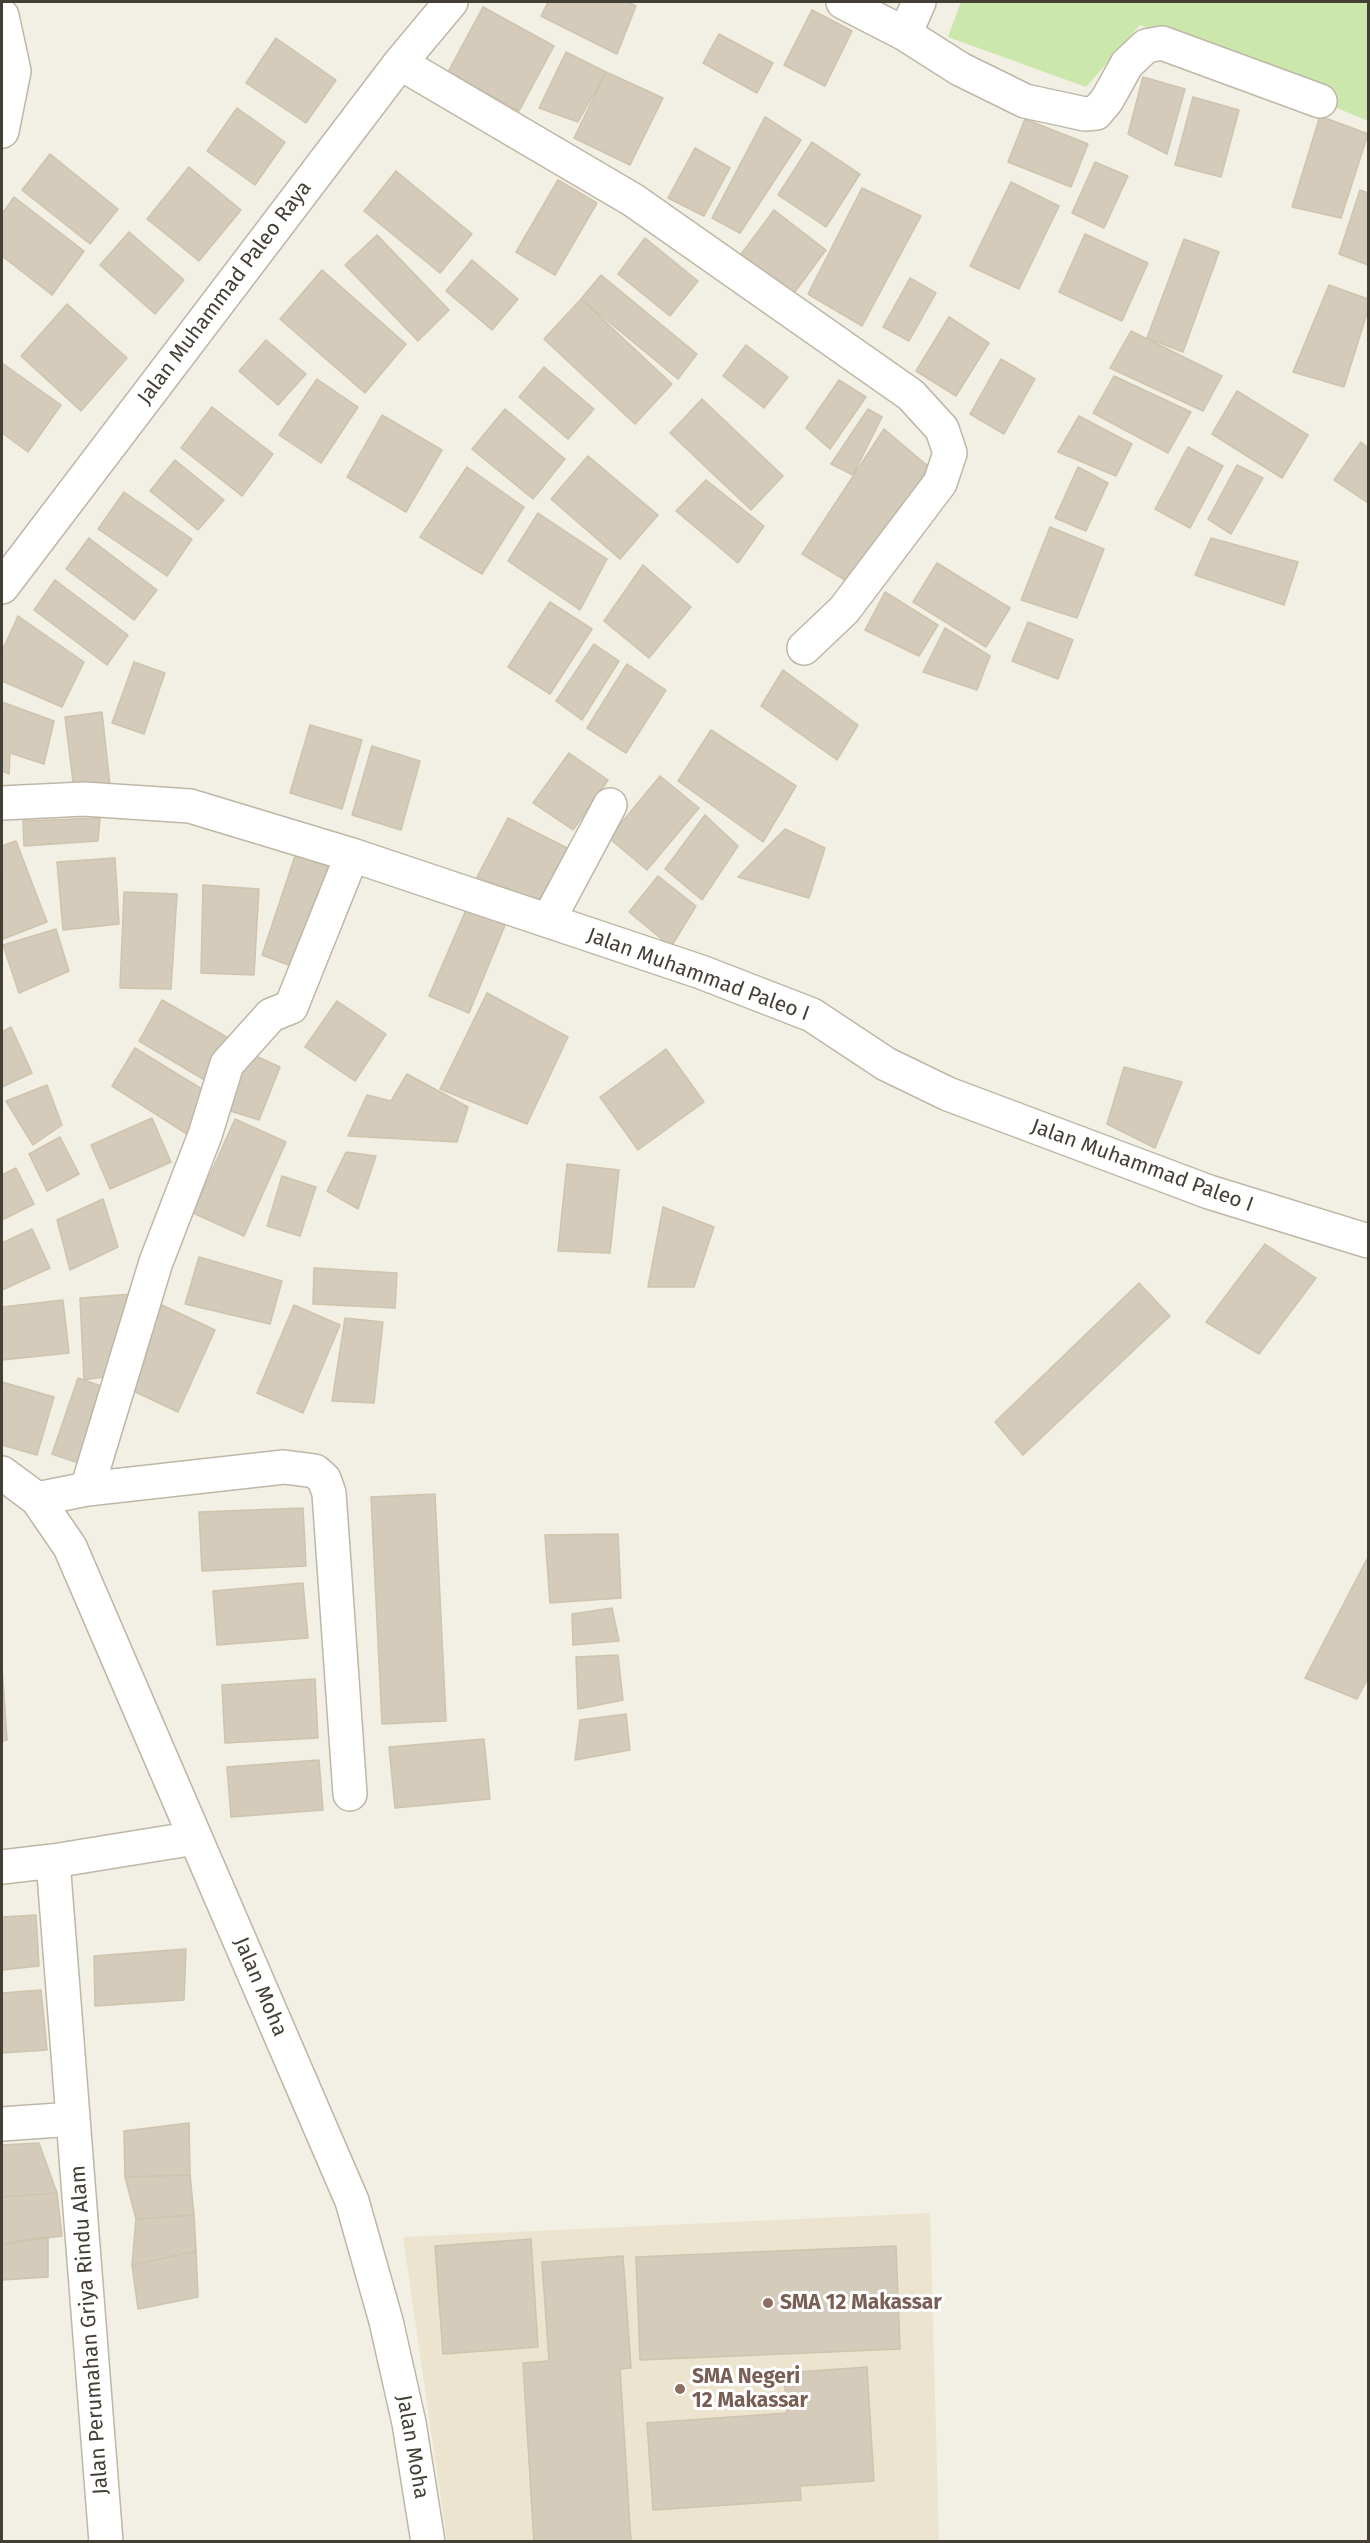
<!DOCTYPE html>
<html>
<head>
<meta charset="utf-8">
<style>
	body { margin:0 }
	#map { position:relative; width:1370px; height:2543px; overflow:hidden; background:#f2efe4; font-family:"Fira Sans",sans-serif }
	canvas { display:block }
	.frame { position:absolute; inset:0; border:3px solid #443f34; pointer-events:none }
</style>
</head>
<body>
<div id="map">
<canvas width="1370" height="2543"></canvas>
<div class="frame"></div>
</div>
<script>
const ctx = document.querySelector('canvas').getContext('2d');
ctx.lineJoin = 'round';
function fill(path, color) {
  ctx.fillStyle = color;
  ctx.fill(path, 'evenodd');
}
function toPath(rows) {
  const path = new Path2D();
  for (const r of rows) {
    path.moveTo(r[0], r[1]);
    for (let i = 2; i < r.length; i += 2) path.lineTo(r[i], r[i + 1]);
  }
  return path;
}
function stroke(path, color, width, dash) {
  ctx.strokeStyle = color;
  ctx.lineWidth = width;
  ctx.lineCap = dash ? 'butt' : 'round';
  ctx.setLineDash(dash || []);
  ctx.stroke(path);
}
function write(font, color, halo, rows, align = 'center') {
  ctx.font = font + ' "Fira Sans",sans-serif';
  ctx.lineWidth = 6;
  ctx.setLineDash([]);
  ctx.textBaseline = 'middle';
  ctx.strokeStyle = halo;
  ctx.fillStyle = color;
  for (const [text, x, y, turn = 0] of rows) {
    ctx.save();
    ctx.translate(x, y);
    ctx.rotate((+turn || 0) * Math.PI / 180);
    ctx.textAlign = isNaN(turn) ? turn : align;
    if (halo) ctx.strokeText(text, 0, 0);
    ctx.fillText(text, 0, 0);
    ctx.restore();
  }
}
fill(toPath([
	[930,2213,939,2541,447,2541,403,2237]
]), '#ece4ce');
fill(toPath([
	[961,2,1368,2,1368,121,1140,25,1086,87,948,37]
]), '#cbe7ac');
const building = toPath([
	[548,2,627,2,636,6,617,54,541,16,548,2],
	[483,7,554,46,519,111,448,72,483,7],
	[812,10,852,31,825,86,784,65,812,10],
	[719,34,773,63,757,93,703,63,719,34],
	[276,38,336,80,306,123,246,83,276,38],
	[566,52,606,72,578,122,539,108,566,52],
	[606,72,663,98,630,165,574,138,606,72],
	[1143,77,1185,89,1167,154,1128,134,1143,77],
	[1193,97,1239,110,1221,177,1175,165,1193,97],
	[237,108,285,142,255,185,207,151,237,108],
	[1320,116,1368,134,1341,218,1292,207,1320,116],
	[765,117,801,140,740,233,712,218,765,117],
	[1025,119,1088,144,1071,187,1008,162,1025,119],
	[812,142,860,174,826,227,778,195,812,142],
	[695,148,730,168,704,216,668,198,695,148],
	[50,154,118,209,90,244,22,190,50,154],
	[1095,162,1128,176,1104,228,1072,213,1095,162],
	[189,167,241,210,199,261,147,219,189,167],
	[396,171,472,234,440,273,364,211,396,171],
	[558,180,597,203,555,275,516,252,558,180],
	[1011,182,1059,206,1019,289,970,266,1011,182],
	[862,188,921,216,862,326,808,294,862,188],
	[1360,190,1368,193,1368,265,1339,254,1360,190],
	[14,197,84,251,52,295,2,256,2,214,14,197],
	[774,210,826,250,788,301,736,261,774,210],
	[129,232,184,280,155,314,100,265,129,232],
	[1085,234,1148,263,1122,321,1059,292,1085,234],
	[377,235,449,310,418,341,345,265,377,235],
	[645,238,698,281,670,316,618,274,645,238],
	[1184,239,1219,252,1183,352,1147,338,1184,239],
	[472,260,518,299,492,330,446,291,472,260],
	[322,270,406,344,365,393,280,319,322,270],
	[601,275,697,354,678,379,581,299,601,275],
	[910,278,936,293,909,341,883,327,910,278],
	[1329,285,1368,299,1368,310,1344,387,1293,372,1329,285],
	[581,299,672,384,635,424,544,339,581,299],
	[67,304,127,358,81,411,21,356,67,304],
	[949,317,989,343,956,396,916,371,949,317],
	[1131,331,1222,376,1203,411,1110,368,1131,331],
	[266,340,306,374,278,405,239,371,266,340],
	[746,345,788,377,764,408,723,376,746,345],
	[1001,359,1035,379,1004,434,970,414,1001,359],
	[2,363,61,405,28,452,2,433,2,363],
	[544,367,594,409,568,439,519,397,544,367],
	[1114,376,1191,412,1168,453,1093,413,1114,376],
	[317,379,358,407,321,463,279,435,317,379],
	[839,380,866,397,830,449,806,428,839,380],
	[1237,391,1308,435,1282,478,1212,434,1237,391],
	[702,399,783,476,751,510,670,433,702,399],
	[212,407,273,454,242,496,181,448,212,407],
	[505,409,565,459,533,499,472,449,505,409],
	[868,409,882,417,853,475,831,464,868,409],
	[382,415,442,450,406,512,347,477,382,415],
	[1079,416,1132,444,1116,476,1058,452,1079,416],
	[884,429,929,467,850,583,802,554,884,429],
	[1361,442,1368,448,1368,503,1334,480,1361,442],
	[1188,447,1223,466,1190,528,1155,509,1188,447],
	[588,456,658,515,620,559,551,499,588,456],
	[175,460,224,500,198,530,150,491,175,460],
	[1237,465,1263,478,1231,534,1208,519,1237,465],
	[467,467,524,507,482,574,420,537,467,467],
	[1078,467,1108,483,1086,531,1055,518,1078,467],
	[706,480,764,526,738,563,676,511,706,480],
	[124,492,192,539,167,576,98,529,124,492],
	[538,513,607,559,580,610,508,561,538,513],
	[1050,527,1104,549,1077,618,1021,600,1050,527],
	[89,538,157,590,134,620,66,569,89,538],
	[1211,538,1298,562,1284,605,1195,575,1211,538],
	[937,563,1010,608,986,647,913,602,937,563],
	[643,565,691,607,649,658,604,621,643,565],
	[55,580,128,635,107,665,34,610,55,580],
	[885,592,938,625,919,656,865,630,885,592],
	[550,602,592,629,550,694,508,667,550,602],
	[18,616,84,662,62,707,2,681,2,651,18,616],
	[1028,622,1073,640,1058,679,1012,661,1028,622],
	[945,628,990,656,977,690,923,672,945,628],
	[594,644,619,661,582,720,556,701,594,644],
	[134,662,165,673,144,734,112,723,134,662],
	[627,664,666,690,626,753,587,728,627,664],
	[783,670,858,725,837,760,761,706,783,670],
	[2,702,54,721,44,764,10,753,9,774,2,771,2,702],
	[102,712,110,785,74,790,65,717,102,712],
	[310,725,362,740,342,809,290,793,310,725],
	[711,730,796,786,763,842,678,781,711,730],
	[372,746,420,761,401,830,352,815,372,746],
	[569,753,608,780,573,830,533,803,569,753],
	[660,776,699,808,647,870,609,838,660,776],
	[705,815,738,846,702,900,665,869,705,815],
	[100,818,98,841,24,846,23,821,100,818],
	[508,818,571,850,546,904,477,877,508,818],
	[785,829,825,848,809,898,738,877,785,829],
	[16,841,47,922,3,939,2,846,16,841],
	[296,853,340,866,304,971,262,955,296,853],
	[115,858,119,924,63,930,57,862,115,858],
	[658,876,696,906,671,947,629,912,658,876],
	[203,885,259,889,254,975,201,973,203,885],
	[124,892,177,894,171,989,120,988,124,892],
	[466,910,506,923,469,1013,429,996,466,910],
	[56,929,69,971,19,993,3,945,56,929],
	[487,993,568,1037,527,1124,440,1089,487,993],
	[162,1000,232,1040,208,1082,139,1041,162,1000],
	[337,1001,386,1034,355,1081,305,1047,337,1001],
	[11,1027,32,1073,2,1087,2,1032,11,1027],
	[135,1048,210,1094,190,1136,112,1086,135,1048],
	[666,1049,704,1102,638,1150,600,1097,666,1049],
	[247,1052,280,1067,259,1120,224,1109,247,1052],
	[1124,1067,1182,1082,1155,1148,1107,1124,1124,1067],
	[407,1074,468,1107,457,1142,348,1136,367,1095,391,1101,407,1074],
	[47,1085,62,1125,33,1145,6,1101,47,1085],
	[152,1118,171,1162,110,1189,91,1145,152,1118],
	[235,1119,286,1142,244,1236,193,1213,235,1119],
	[60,1137,79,1174,47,1191,29,1154,60,1137],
	[346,1152,376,1156,358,1209,327,1191,346,1152],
	[567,1164,619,1170,610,1253,558,1251,567,1164],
	[16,1168,34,1204,2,1220,2,1175,16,1168],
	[282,1176,316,1187,300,1236,267,1226,282,1176],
	[103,1199,118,1247,70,1270,57,1220,103,1199],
	[663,1207,714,1227,694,1287,648,1287,663,1207],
	[32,1229,50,1268,2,1290,2,1243,32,1229],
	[1265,1244,1316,1278,1259,1354,1206,1322,1265,1244],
	[199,1257,282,1281,270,1324,185,1304,199,1257],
	[314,1268,397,1273,395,1308,313,1304,314,1268],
	[1139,1283,1170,1316,1023,1455,995,1422,1139,1283],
	[146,1293,116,1375,84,1380,80,1298,146,1293],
	[63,1300,69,1353,2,1360,2,1307,63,1300],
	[162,1305,215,1330,178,1412,125,1387,162,1305],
	[294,1305,340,1325,303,1413,257,1393,294,1305],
	[345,1318,383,1322,374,1403,332,1401,345,1318],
	[78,1378,107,1388,81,1464,52,1454,78,1378],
	[2,1382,54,1397,37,1455,2,1445,2,1382],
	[435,1494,446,1721,382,1724,371,1497,435,1494],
	[303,1508,306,1566,202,1571,199,1512,303,1508],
	[618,1534,621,1598,550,1603,545,1535,618,1534],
	[1368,1557,1368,1678,1357,1699,1305,1678,1368,1557],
	[303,1583,308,1638,217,1645,213,1591,303,1583],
	[612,1608,619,1641,573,1645,572,1614,612,1608],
	[618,1655,623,1700,578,1709,576,1657,618,1655],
	[2,1667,7,1740,2,1741,2,1667],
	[315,1679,318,1738,225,1743,222,1685,315,1679],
	[626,1714,630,1750,575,1760,580,1720,626,1714],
	[484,1739,490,1799,395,1808,389,1747,484,1739],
	[319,1760,323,1810,231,1817,227,1767,319,1760],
	[36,1915,39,1966,2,1970,2,1917,36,1915],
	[186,1949,184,2000,95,2006,94,1956,186,1949],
	[41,1990,47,2050,2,2053,2,1993,41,1990],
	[189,2123,190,2175,125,2177,124,2131,189,2123],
	[39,2143,57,2193,2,2197,2,2145,39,2143],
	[190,2175,194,2215,136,2219,125,2177,190,2175],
	[57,2193,62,2236,2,2244,2,2197,57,2193],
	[194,2215,196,2251,132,2265,136,2219,194,2215],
	[48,2237,48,2277,2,2280,2,2244,48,2237],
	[531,2239,538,2347,443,2354,435,2246,531,2239],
	[896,2246,900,2349,640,2360,636,2257,896,2246],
	[196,2251,198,2297,138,2309,132,2265,196,2251],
	[623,2256,631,2368,620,2369,631,2542,534,2542,523,2363,549,2361,542,2262,623,2256],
	[867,2367,874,2481,800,2486,801,2500,653,2510,647,2423,787,2413,784,2373,867,2367]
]);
fill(building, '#d4cbba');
stroke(building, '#cfc3ad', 1.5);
const minor = toPath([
	[843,2,905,34,960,69,1025,101,1085,114,1096,113,1107,100,1127,64,1146,46,1162,43,1320,101],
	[2,16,14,71,2,131],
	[905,34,919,2],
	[400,63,633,200,911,395,942,429,950,453,940,483,844,610,804,648],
	[2,587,400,63,451,2],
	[2,803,84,799,190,806,352,855,701,972,812,1015,886,1064,948,1094,1209,1192,1368,1241],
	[548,921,610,805],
	[2,1473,37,1499,70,1547,352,2201,386,2321,409,2423,428,2542],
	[87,1489,156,1262,205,1135,227,1064,271,1015,291,1007,352,855],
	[37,1499,87,1489,284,1467,315,1471,324,1479,329,1493,350,1794],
	[53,1861,106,2542],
	[2,1867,53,1861,195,1838],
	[2,2124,73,2119]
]);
stroke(minor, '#beb7a7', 36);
stroke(minor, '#fff', 33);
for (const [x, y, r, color] of [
	[768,2303,6,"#8d6e63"],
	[680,2389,6,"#8d6e63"]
]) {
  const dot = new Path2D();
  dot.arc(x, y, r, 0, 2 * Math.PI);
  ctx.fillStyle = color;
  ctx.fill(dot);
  stroke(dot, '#fff', 2);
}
write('21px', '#443f34', '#fff', [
	["Jalan Muhammad Paleo Raya",225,293,-53],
	["Jalan Muhammad Paleo I",698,975,20],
	["Jalan Muhammad Paleo I",1142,1166,20],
	["Jalan Moha",260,1987,67],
	["Jalan Perumahan Griya Rindu Alam",90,2330,-94],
	["Jalan Moha",412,2447,80]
]);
write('bold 21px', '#785e54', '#fff', [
	["SMA 12 Makassar",780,2303],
	["SMA Negeri",692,2377],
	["12 Makassar",692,2401]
], 'left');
</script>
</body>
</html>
